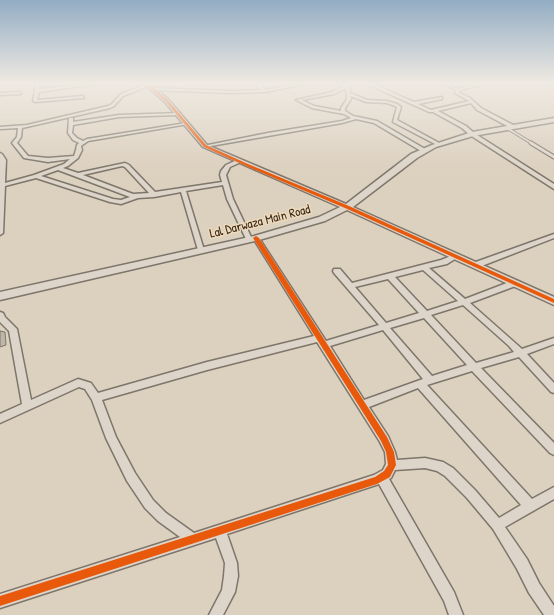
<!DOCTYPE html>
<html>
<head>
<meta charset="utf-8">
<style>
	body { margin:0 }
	canvas { display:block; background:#dcd0bf }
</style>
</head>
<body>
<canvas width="554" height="615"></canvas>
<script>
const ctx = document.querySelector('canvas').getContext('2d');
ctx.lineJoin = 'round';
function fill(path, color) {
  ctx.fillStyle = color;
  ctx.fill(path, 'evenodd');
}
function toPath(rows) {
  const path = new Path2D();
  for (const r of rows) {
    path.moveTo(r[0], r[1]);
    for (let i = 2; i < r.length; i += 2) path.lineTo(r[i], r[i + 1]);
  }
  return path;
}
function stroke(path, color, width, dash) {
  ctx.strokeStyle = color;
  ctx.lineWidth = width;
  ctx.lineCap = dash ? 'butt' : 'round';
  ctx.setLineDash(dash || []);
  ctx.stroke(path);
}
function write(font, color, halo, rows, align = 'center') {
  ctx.font = font + ' "Patrick Hand",sans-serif';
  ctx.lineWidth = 3;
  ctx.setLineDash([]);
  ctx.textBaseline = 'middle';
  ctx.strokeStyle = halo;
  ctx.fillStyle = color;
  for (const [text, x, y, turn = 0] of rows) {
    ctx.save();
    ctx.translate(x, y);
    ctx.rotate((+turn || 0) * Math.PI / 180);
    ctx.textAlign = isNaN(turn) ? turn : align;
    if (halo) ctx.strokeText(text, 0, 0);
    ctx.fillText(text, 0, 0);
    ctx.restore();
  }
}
const building = toPath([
	[0,331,5,332,6,345,0,347,0,331]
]);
fill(building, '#bfb6aa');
stroke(building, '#7e766b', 1);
const laneFar1 = toPath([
	[507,128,533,144]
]);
const lane = toPath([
	[531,143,554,157]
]);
const street = toPath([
	[0,84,3,84,1,85,0,84],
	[36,84,40,84,39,89,82,84,95,84,39,92,37,100,83,96,84,98,35,102,33,101,36,84],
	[255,84,260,84,266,90,296,84,306,84,265,92,230,93,153,90,151,89,153,88,230,91,261,90,255,84],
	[348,84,352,84,350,89,350,93,367,100,387,101,397,104,401,107,397,120,441,144,437,145,393,122,397,107,395,106,387,103,366,102,351,96,351,99,345,108,345,111,353,116,377,121,425,149,425,151,421,151,374,123,356,119,342,123,205,147,203,146,268,133,342,121,351,118,344,114,312,108,296,100,332,92,348,84],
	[346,88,347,99,341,108,341,111,314,106,302,100,334,94,346,88],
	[367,84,373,84,414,102,442,97,442,99,418,104,431,110,469,101,455,93,456,90,443,84,448,84,457,89,475,84,483,84,460,90,458,92,470,98,481,108,515,126,515,128,511,128,477,110,471,103,438,111,466,126,474,133,554,184,554,189,470,135,462,128,433,112,429,112,367,84],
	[145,85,148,86,123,96,114,106,110,108,22,128,21,137,17,143,28,156,48,158,74,156,76,150,77,145,79,143,73,140,68,133,69,118,73,118,73,122,119,115,180,113,180,114,178,115,119,117,73,125,72,133,77,138,83,141,87,139,186,123,188,124,88,141,81,146,82,150,78,158,68,166,63,168,78,173,125,163,129,165,155,192,222,182,220,175,221,171,226,165,237,160,241,160,241,162,230,167,226,175,233,199,252,239,251,240,247,240,246,239,227,199,223,185,186,191,204,250,201,252,198,250,181,192,154,197,138,198,121,204,110,202,36,178,5,186,3,233,0,235,0,153,2,154,6,160,5,183,34,175,64,164,70,159,48,162,24,158,12,143,17,137,18,128,0,129,0,127,27,125,108,106,112,104,121,94,145,85],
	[122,166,125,167,149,193,133,194,83,175,122,166],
	[58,170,130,197,121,200,113,199,41,176,58,170],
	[20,92,21,94,0,95,0,93,20,92],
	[554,234,554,238,479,267,476,267,472,265,473,263,554,234],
	[256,236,259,238,326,341,379,325,334,273,333,271,334,269,340,269,352,283,441,260,456,254,460,256,458,257,447,264,429,268,465,299,512,281,518,281,519,283,518,285,470,303,522,349,554,338,554,344,527,354,554,383,554,393,551,392,519,357,481,368,554,443,554,455,550,453,472,371,427,385,532,499,554,487,554,499,505,527,527,559,539,583,554,606,554,615,544,615,529,593,517,569,493,529,467,498,445,476,437,471,425,468,395,470,391,478,389,479,454,592,463,615,449,615,444,601,379,484,227,534,237,563,238,576,235,592,223,615,209,615,222,590,224,576,225,563,216,538,0,608,0,594,180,537,158,521,145,508,127,481,106,438,92,400,85,389,79,387,0,423,0,414,22,404,9,331,0,322,0,312,3,313,5,317,17,329,31,400,78,379,91,383,98,393,207,362,314,336,253,238,256,236],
	[423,270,458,301,427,311,395,277,423,270],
	[388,279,419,313,386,323,355,287,388,279],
	[463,305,509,346,514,352,476,363,431,315,463,305],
	[424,318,467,365,432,376,390,328,424,318],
	[383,330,423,379,364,400,330,346,383,330],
	[317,342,380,442,385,452,386,464,383,470,374,475,194,533,166,513,153,500,135,473,116,437,102,400,207,370,317,342],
	[418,388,521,505,499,518,475,490,453,468,443,462,425,458,397,460,395,452,388,436,369,407,418,388]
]);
const secondary = toPath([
	[141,84,148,84,155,88,168,99,207,145,346,204,411,154,432,145,472,132,554,118,554,122,473,136,436,147,417,158,353,207,554,297,554,305,347,210,325,221,259,240,0,300,0,292,254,236,319,217,340,207,203,147,164,101,151,90,141,84]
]);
stroke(laneFar1, '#7e766b', 3.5);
stroke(lane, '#7e766b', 5);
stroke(street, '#7e766b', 3);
stroke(secondary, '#7e766b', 3);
stroke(laneFar1, '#ddd5c9', 2);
stroke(lane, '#ddd5c9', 3);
fill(street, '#ddd5c9');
fill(secondary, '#ddd5c9');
fill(toPath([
	[142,84,146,84,154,88,167,99,206,145,248,164,349,206,554,299,554,303,345,208,246,166,204,147,165,101,152,90,142,84],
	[256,236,259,238,387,437,394,452,396,465,390,477,377,484,0,606,0,596,375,477,384,471,388,465,386,452,381,441,253,238,256,236]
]), '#e8590c');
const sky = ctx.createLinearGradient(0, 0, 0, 170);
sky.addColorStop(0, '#93adc4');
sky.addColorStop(0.49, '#efeae2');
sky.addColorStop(1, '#efeae200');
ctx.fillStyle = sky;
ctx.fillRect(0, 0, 554, 170);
write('13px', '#3b2a1e', '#efdab9', [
	["Lal Darwaza Main Road",260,222,-14]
]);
</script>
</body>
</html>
